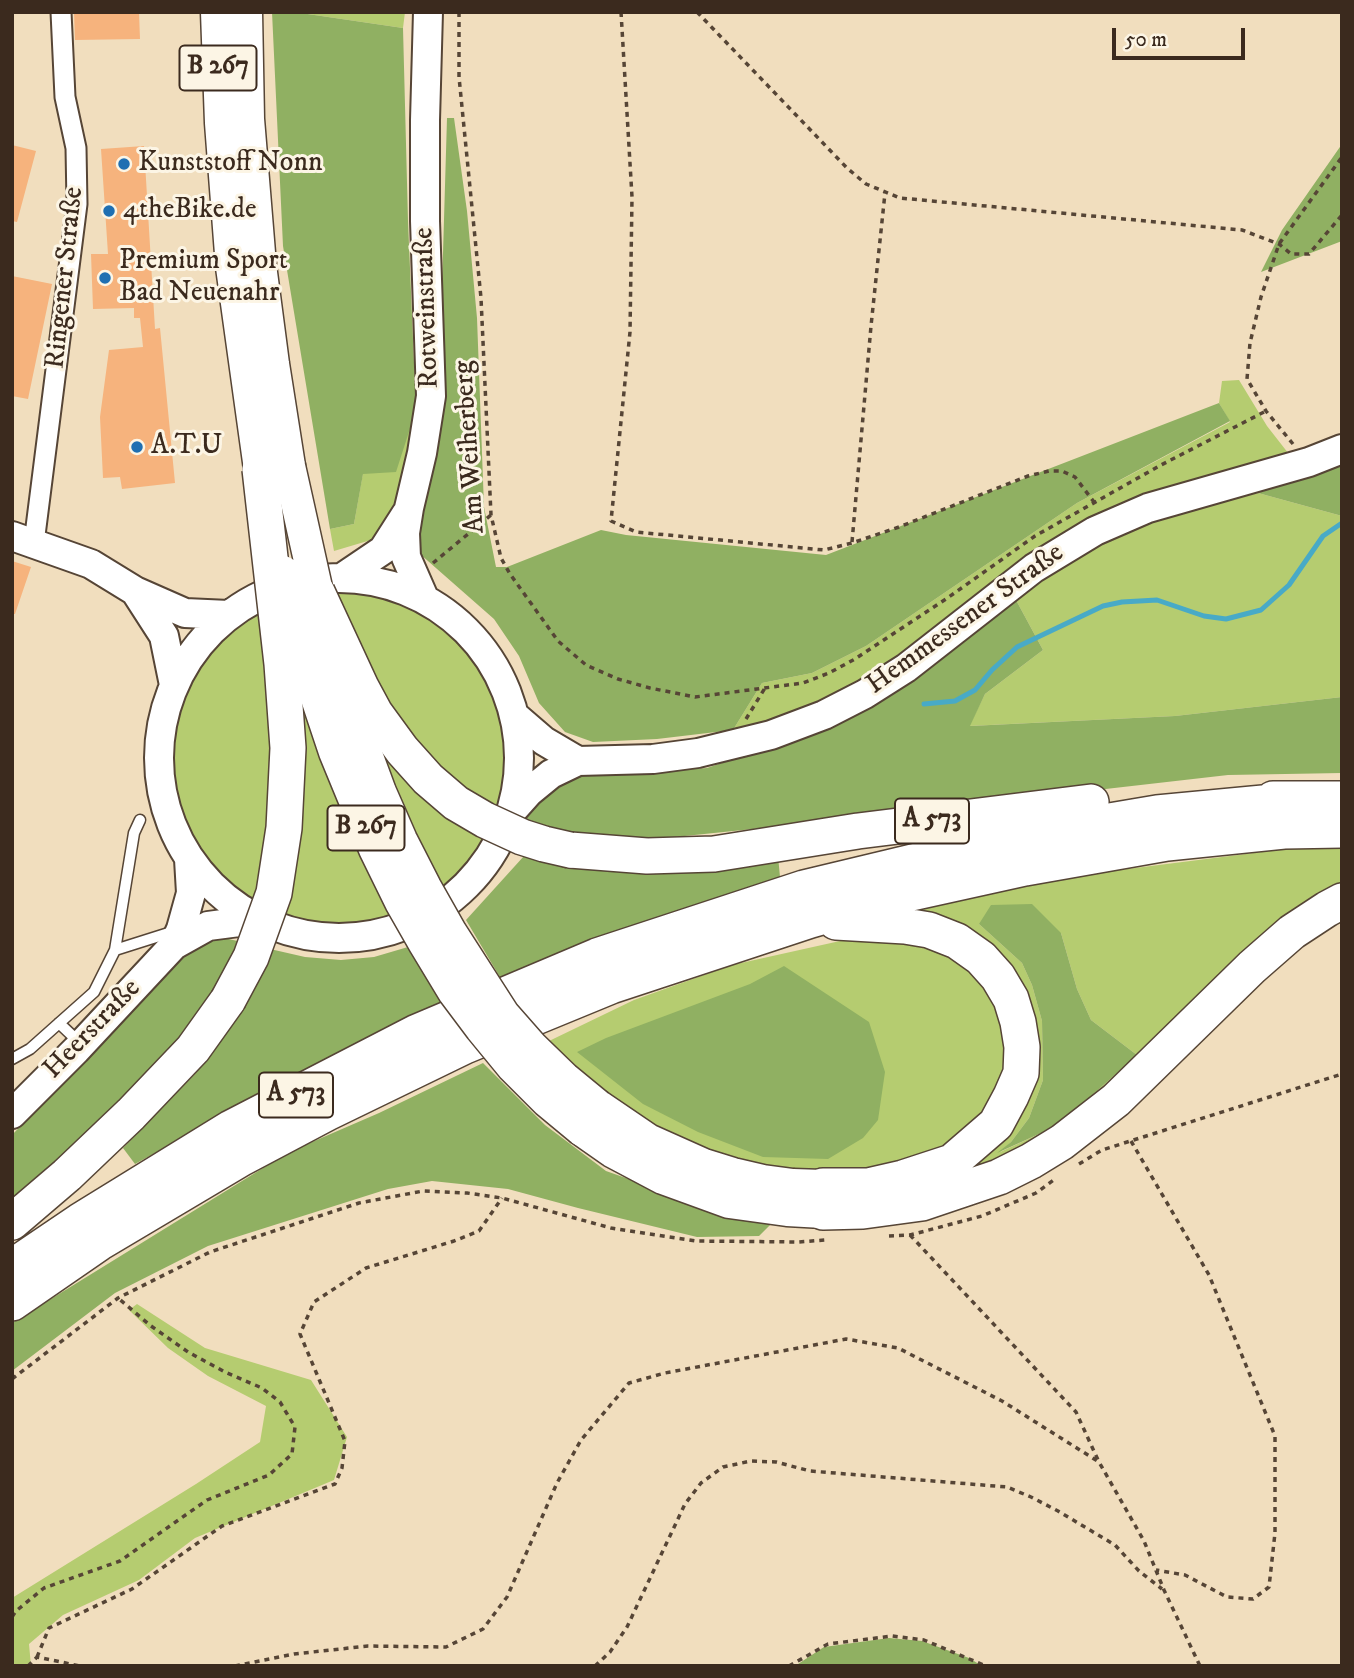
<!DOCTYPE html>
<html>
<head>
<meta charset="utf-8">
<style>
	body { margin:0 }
	#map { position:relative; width:1354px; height:1678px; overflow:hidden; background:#f1debe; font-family:"IM FELL DW Pica",serif }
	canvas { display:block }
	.frame { position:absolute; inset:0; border:14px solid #3b2a1e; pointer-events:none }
	.scale { position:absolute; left:1112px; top:28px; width:133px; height:32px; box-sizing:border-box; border:4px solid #3b2a1e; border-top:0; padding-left:9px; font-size:21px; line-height:24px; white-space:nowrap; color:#3b2a1e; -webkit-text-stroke:5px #fcf5e5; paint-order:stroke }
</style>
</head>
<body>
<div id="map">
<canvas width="1354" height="1678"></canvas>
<div class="frame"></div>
<div class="scale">50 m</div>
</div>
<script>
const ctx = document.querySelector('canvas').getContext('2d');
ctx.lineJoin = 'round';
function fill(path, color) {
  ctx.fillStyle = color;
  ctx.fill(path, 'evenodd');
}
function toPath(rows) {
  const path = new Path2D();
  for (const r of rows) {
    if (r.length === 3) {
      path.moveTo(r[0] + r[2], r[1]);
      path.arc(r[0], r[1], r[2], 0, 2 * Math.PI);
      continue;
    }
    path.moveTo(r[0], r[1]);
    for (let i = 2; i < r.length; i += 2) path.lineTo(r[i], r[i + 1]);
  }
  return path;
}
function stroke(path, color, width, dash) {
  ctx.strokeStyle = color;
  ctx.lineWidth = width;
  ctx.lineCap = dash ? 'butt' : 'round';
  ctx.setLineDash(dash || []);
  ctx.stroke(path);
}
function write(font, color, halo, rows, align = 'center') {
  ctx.font = font + ' "IM FELL DW Pica",serif';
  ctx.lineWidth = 6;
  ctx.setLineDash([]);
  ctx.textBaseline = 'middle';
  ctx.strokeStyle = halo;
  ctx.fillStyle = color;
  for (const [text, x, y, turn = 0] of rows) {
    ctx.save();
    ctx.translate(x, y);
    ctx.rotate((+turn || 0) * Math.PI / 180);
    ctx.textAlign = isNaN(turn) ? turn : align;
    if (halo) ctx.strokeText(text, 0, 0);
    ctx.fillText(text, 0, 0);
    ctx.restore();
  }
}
fill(toPath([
	[294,12,405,12,403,28],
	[1239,380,1267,426,1292,458,1158,495,902,658,825,704,733,730,762,683,812,673,866,646,1077,503,1230,422,1219,403,1222,381],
	[416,410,407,478,381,537,334,551,330,529,354,524,363,473],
	[1258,493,1342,516,1342,697,1175,716,969,726,985,694,1043,650,1016,600,1074,556,1135,529,1191,505],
	[338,757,169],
	[1342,846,1342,885,1033,1148,939,1186,1016,1113,1015,974,900,915,939,901,1072,876,1301,847],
	[979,924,1061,933,1077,989,1091,1020,1137,1055,1090,1097,1050,1129,1000,1152,1011,1142,1029,1118,1043,1080,1042,1021,1032,985,1022,963],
	[902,937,955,955,997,1000,1008,1043,1004,1088,977,1132,916,1164,837,1175,725,1163,619,1109,549,1041,634,1000,732,965,840,941],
	[137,1304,205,1348,311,1380,347,1437,334,1480,195,1538,139,1580,63,1615,29,1644,31,1666,12,1666,12,1598,196,1484,260,1442,266,1406,208,1376,168,1348,129,1310]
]), '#b5cc70');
fill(toPath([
	[272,12,294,12,403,28,408,221,416,410,396,472,363,474,354,524,330,529,283,246],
	[447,118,454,118,467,211,477,318,484,507,496,567,507,567,601,530,626,535,826,555,1219,403,1230,421,1077,503,866,646,812,673,762,683,733,730,657,739,593,742,565,732,539,703,519,656,494,619,420,554,419,534,439,438,445,373,442,287],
	[1342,144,1342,241,1261,272,1282,230],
	[1342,464,1342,516,1258,493],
	[1016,600,1043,650,985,694,970,726,1175,716,1342,697,1342,773,1228,775,782,826,636,841,573,833,546,826,521,817,570,775,609,775,707,768,831,726,896,692],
	[524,856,778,856,780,877,501,979,466,920],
	[1032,904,1061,933,1077,989,1091,1020,1137,1055,1090,1097,1050,1129,997,1153,1011,1142,1029,1118,1043,1080,1042,1021,1032,985,1022,963,979,924,991,905],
	[224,938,242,942,216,999,174,1055,12,1205,12,1135,199,939],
	[408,947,442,1003,333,1055,135,1164,123,1148,195,1074,242,1007,270,949,305,957,341,960,374,957],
	[784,966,869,1022,885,1072,878,1120,863,1138,828,1159,763,1157,698,1132,643,1104,577,1052,606,1038,750,984],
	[483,1063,545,1125,606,1171,708,1207,772,1223,759,1236,697,1237,578,1208,508,1189,432,1181,388,1189,208,1246,115,1293,12,1371,12,1323,289,1152,379,1113],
	[889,1638,922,1641,969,1658,982,1666,795,1666,824,1647]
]), '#90b062');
stroke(toPath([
	[924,704,955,701,975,690,992,670,1017,647,1103,606,1122,602,1157,600,1204,616,1226,619,1261,610,1289,585,1323,536,1342,523]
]), '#48aac7', 5);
fill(toPath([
	[74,12,139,12,140,39,75,40],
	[12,145,36,151,17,222,12,221],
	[144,146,155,329,160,328,175,483,122,489,120,477,103,478,100,417,109,350,143,347,140,318,134,318,134,308,93,309,91,254,108,254,101,149],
	[12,276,52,284,28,399,12,396],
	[12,561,31,567,15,614,12,614]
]), '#f6b37d');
const lane = toPath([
	[115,950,175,931],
	[59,1023,79,1042],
	[12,1059,30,1049,94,992,115,950,134,833,140,820]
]);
const street = toPath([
	[34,543,77,204,76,148,65,97,61,12]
]);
const secondary = toPath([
	[12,536,91,564,135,591,185,613,229,615],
	[343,577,383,550,406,514],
	[339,758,180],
	[135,591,164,636,174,685],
	[424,598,406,557,405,533,409,508,422,453,431,396,425,221,425,120,428,12],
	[515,716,544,741,578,761,653,759,698,753,771,735,824,715,865,694,906,668,1034,568,1095,531,1148,508,1309,462,1342,449],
	[512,811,529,792,551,774,578,761],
	[174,945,181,929,191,893,189,859],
	[12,1114,76,1050,174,945,208,926,239,922,264,927]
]);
const primary = toPath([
	[217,12,221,123,232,267,260,469],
	[246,12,248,119,260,265,273,364,289,466],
	[598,1106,648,1140,704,1165,733,1174,763,1181,793,1185,823,1186],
	[582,1130,612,1151,663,1178,729,1202,787,1210,823,1212]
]);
const highway = toPath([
	[1273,799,1342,799],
	[570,850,647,856,714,854,858,831,1091,802],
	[823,1186,868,1186,903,1178,952,1162,996,1124,1011,1096,1021,1073,1022,1047,1018,1022,1011,999,998,977,981,958,957,941,929,930,905,926,836,922],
	[823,1212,863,1211,922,1203,999,1177,1031,1161,1062,1142,1116,1100,1252,967,1292,932,1327,909,1342,901],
	[12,1222,67,1175,131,1114,193,1049,228,1000],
	[12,1267,80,1221,231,1128,417,1032,597,956,804,888,1021,836,1157,813,1295,800],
	[12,1303,99,1243,242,1158,327,1113,465,1046,611,986,811,920,880,900,1025,868,1167,843,1284,831,1342,830]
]);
stroke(lane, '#564536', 13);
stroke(street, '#564536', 23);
stroke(secondary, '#564536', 32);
stroke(primary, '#564536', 35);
stroke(highway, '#564536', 38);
stroke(toPath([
	[459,12,459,77,481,298,491,515,501,558,510,574,558,641,586,665,618,679,650,688,695,697,803,683,829,673,855,659,946,599,1035,536,1161,465,1266,411],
	[621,12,632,197,630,332,611,521,636,532,824,550,852,543,899,527,1028,476,1049,471,1062,471,1075,477,1094,502],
	[697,12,847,168,866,184,900,198,1242,230,1279,244,1291,254,1309,254,1342,215],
	[1293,444,1266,411,1247,379,1250,343,1261,297,1279,244,1342,157],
	[852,542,871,326,885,193],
	[433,563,491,515],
	[746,719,765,688],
	[1131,1141,1209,1275,1275,1436,1275,1533,1269,1587,1253,1599,1227,1597,1185,1575,1156,1570],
	[1079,1164,1102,1150,1342,1074],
	[910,1235,1076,1412,1098,1460],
	[889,1236,910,1235,982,1216,1036,1193,1055,1179],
	[12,1379,118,1298,210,1252,359,1203,423,1191,467,1193,502,1198,611,1228,696,1241,799,1242,825,1240],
	[12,1617,16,1611,44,1588,120,1561,207,1500,269,1475,292,1454,295,1427,280,1402,262,1388,225,1372,188,1352,151,1326,118,1298],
	[37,1657,49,1628,132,1589,222,1526,335,1484,342,1468,345,1441,300,1334,314,1302,366,1268,454,1241,479,1231,502,1198],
	[28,1666,37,1657,80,1666],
	[235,1666,294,1654,368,1646,446,1647,483,1629,507,1597,557,1483,581,1440,629,1383,665,1373,846,1339,898,1348,1002,1401,1099,1462,1144,1541,1164,1590,1200,1666],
	[595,1666,610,1652,627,1627,685,1504,701,1483,723,1467,751,1461,776,1462,810,1471,1007,1487,1031,1497,1058,1511,1115,1545,1139,1571,1162,1589],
	[789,1666,828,1644,892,1636,924,1640,986,1666]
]), '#564536', 3.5, [5, 5]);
stroke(lane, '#fff', 10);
stroke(street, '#fff', 19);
stroke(secondary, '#fff', 28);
stroke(primary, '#fff', 32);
stroke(highway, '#fff', 35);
const primaryBridge = toPath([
	[289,466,317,592,344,694,380,792,401,840,425,887,451,933,503,1014,532,1047,564,1078,598,1106],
	[283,572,317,698,335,752,375,849,401,902,425,944,454,992,481,1028,513,1067,547,1101,582,1130]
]);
const highwayBridge = toPath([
	[317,592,361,687,375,713,402,750,428,779,456,803,485,820,522,837,544,844,570,850],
	[228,1000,251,957,274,893,284,828,288,748,282,664,260,469]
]);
stroke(primaryBridge, '#564536', 35, []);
stroke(highwayBridge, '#564536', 38, []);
stroke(primaryBridge, '#fff', 32);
stroke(highwayBridge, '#fff', 35);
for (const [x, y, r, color] of [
	[124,164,7,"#1f6fb2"],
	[109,211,7,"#1f6fb2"],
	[105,278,7,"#1f6fb2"],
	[137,447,7,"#1f6fb2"]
]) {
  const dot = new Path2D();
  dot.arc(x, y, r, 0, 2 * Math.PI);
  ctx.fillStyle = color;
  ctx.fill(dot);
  stroke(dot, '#fcf5e5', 2.5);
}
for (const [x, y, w] of [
	[218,68,77],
	[932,821,74],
	[366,828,77],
	[296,1095,74]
]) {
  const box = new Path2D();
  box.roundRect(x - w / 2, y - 22.5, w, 45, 5);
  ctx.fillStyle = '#fcf5e5';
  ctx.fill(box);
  stroke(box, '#3b2a1e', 2);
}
write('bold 26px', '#3b2a1e', null, [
	["B 267",218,68],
	["A 573",932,821],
	["B 267",366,828],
	["A 573",296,1095]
]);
write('28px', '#3b2a1e', '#fcf5e5', [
	["Kunststoff Nonn",138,164],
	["4theBike.de",123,211],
	["Premium Sport",119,262],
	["Bad Neuenahr",119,294],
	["A.T.U",151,447]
], 'left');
write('28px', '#3b2a1e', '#fcf5e5', [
	["Ringener Straße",66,278,-84],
	["Rotweinstraße",428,308,-92],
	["Am Weiherberg",471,447,-94],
	["Hemmessener Straße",966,620,-36],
	["Heerstraße",93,1030,-46]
]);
</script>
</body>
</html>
